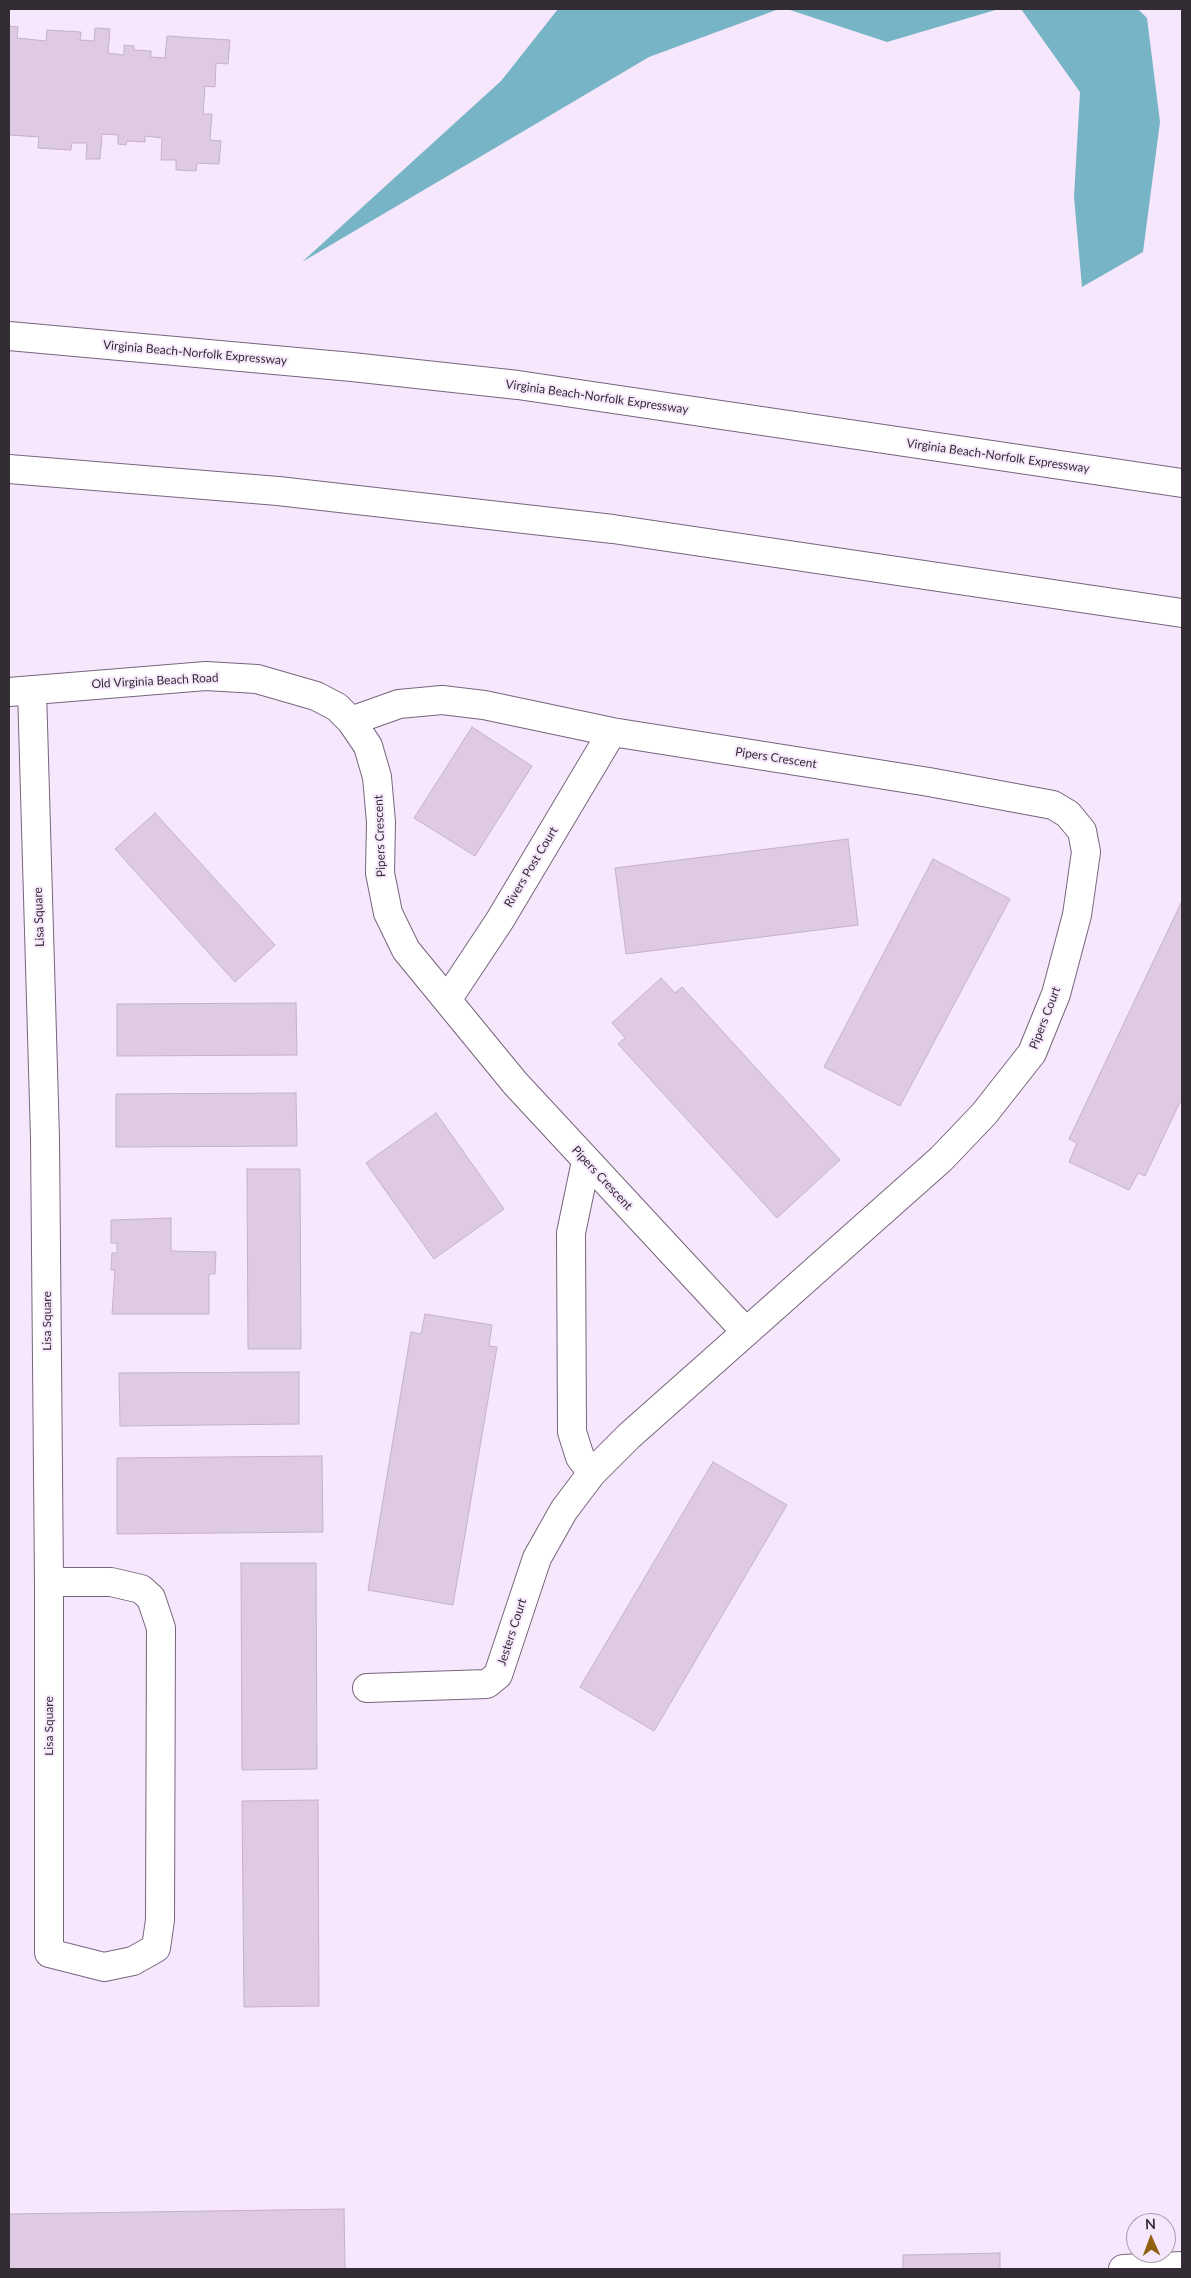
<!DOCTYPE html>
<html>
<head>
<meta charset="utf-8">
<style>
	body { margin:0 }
	#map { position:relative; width:1191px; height:2278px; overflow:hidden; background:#f7e7fc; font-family:Lato,sans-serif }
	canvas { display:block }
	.frame { position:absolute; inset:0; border:10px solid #332c35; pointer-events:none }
	.north { position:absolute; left:1126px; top:2213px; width:50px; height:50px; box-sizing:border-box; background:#f7e7fc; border:1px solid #a99cac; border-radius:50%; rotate:358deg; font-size:14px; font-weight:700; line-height:20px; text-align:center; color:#332c35 }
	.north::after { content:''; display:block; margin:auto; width:18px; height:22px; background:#91610f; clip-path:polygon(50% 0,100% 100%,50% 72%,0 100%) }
</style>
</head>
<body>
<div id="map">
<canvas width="1191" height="2278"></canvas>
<div class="frame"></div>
<div class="north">N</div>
</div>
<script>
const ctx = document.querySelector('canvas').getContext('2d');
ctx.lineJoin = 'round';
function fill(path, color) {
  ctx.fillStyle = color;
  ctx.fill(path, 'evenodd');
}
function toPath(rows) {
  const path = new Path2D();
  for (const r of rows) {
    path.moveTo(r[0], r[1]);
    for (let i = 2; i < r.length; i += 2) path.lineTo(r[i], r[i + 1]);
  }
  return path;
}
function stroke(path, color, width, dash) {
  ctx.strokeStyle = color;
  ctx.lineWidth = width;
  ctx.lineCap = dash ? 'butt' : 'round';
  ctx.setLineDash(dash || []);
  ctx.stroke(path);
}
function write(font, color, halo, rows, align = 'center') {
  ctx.font = font + ' Lato,sans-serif';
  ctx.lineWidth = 4;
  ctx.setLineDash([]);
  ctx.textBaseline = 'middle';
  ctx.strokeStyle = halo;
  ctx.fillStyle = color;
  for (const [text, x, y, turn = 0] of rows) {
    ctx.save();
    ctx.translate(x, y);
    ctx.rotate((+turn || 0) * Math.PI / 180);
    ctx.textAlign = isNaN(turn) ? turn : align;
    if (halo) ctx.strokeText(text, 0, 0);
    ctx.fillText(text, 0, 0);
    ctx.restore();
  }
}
fill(toPath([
	[558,9,779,9,649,57,302,262,501,81],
	[787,9,999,9,887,42],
	[1021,9,1138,9,1147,18,1160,122,1143,252,1082,287,1074,197,1080,92]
]), '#77b5c6');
const building = toPath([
	[9,26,18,27,17,38,46,41,47,30,81,32,80,40,94,41,95,28,110,29,108,53,124,55,124,45,134,46,134,50,151,51,151,57,165,58,167,36,230,40,228,64,216,63,215,87,205,86,203,114,212,114,210,140,221,141,219,164,197,163,196,171,176,170,176,160,161,160,162,138,145,136,145,142,127,141,126,145,118,144,118,135,102,134,100,159,86,159,87,143,72,143,71,150,38,148,39,137,9,135,9,26],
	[472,727,532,766,475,856,414,818,472,727],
	[155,813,275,945,235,982,115,849,155,813],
	[848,839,858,925,626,954,615,868,848,839],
	[933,859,1010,899,900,1106,824,1067,933,859],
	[1181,903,1182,904,1182,1098,1145,1176,1138,1173,1129,1190,1069,1162,1077,1143,1069,1139,1181,903],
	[661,978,675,993,682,987,840,1160,777,1218,618,1044,625,1038,612,1023,661,978],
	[296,1003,297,1055,117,1056,117,1004,296,1003],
	[296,1093,297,1146,116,1147,116,1094,296,1093],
	[436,1113,504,1209,434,1259,366,1163,436,1113],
	[247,1169,300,1169,301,1349,248,1349,247,1169],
	[171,1218,171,1251,216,1252,215,1274,209,1274,209,1314,112,1314,115,1270,111,1270,112,1253,117,1253,117,1243,111,1243,111,1220,171,1218],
	[425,1314,492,1325,489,1346,497,1347,453,1605,368,1590,411,1332,421,1334,425,1314],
	[299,1372,299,1424,120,1426,119,1373,299,1372],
	[322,1456,323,1532,117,1534,117,1458,322,1456],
	[713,1462,787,1505,654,1731,580,1687,713,1462],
	[241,1563,316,1563,317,1769,242,1770,241,1563],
	[318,1800,319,2006,244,2007,242,1801,318,1800],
	[344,2209,345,2269,9,2269,9,2214,344,2209],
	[1000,2253,1000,2269,903,2269,903,2255,1000,2253]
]);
fill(building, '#decae3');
stroke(building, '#c5b1ca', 1);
const minor = toPath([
	[32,690,45,1138,49,1582,49,1953,104,1967,133,1961,156,1948,160,1920,161,1628,151,1598,141,1589,111,1582,49,1582],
	[9,692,206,676,257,679,316,696,337,707,351,721,368,746,377,777,381,822,380,873,388,913,406,950,515,1083,746,1332],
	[351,721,399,704,442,700,484,705,612,732,929,782,1053,805,1068,814,1082,831,1086,852,1077,915,1056,994,1032,1053,984,1114,941,1159,629,1436,592,1473,564,1510,537,1558,498,1675,487,1684,367,1688],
	[447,1000,500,920,612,732],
	[586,1161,571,1233,572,1432,580,1457,592,1473],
	[1123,2269,1182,2266]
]);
const highway = toPath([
	[9,336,352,367,518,385,1182,483],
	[9,469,278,491,613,529,1182,613]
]);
stroke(minor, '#77657c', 30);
stroke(highway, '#77657c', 30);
stroke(minor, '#fff', 28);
stroke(highway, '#fff', 28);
write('12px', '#332c35', '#f7e7fc', [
	["Virginia Beach-Norfolk Expressway",195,353,5],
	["Virginia Beach-Norfolk Expressway",597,397,8],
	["Virginia Beach-Norfolk Expressway",998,456,8],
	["Old Virginia Beach Road",155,681,-3],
	["Pipers Crescent",776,758,9],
	["Pipers Crescent",380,836,-92],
	["Rivers Post Court",531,867,-59],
	["Lisa Square",39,917,-92],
	["Pipers Court",1045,1018,-69],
	["Pipers Crescent",602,1178,47],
	["Lisa Square",47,1321,-90],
	["Jesters Court",512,1632,-72],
	["Lisa Square",49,1726,-90]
]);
</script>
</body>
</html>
